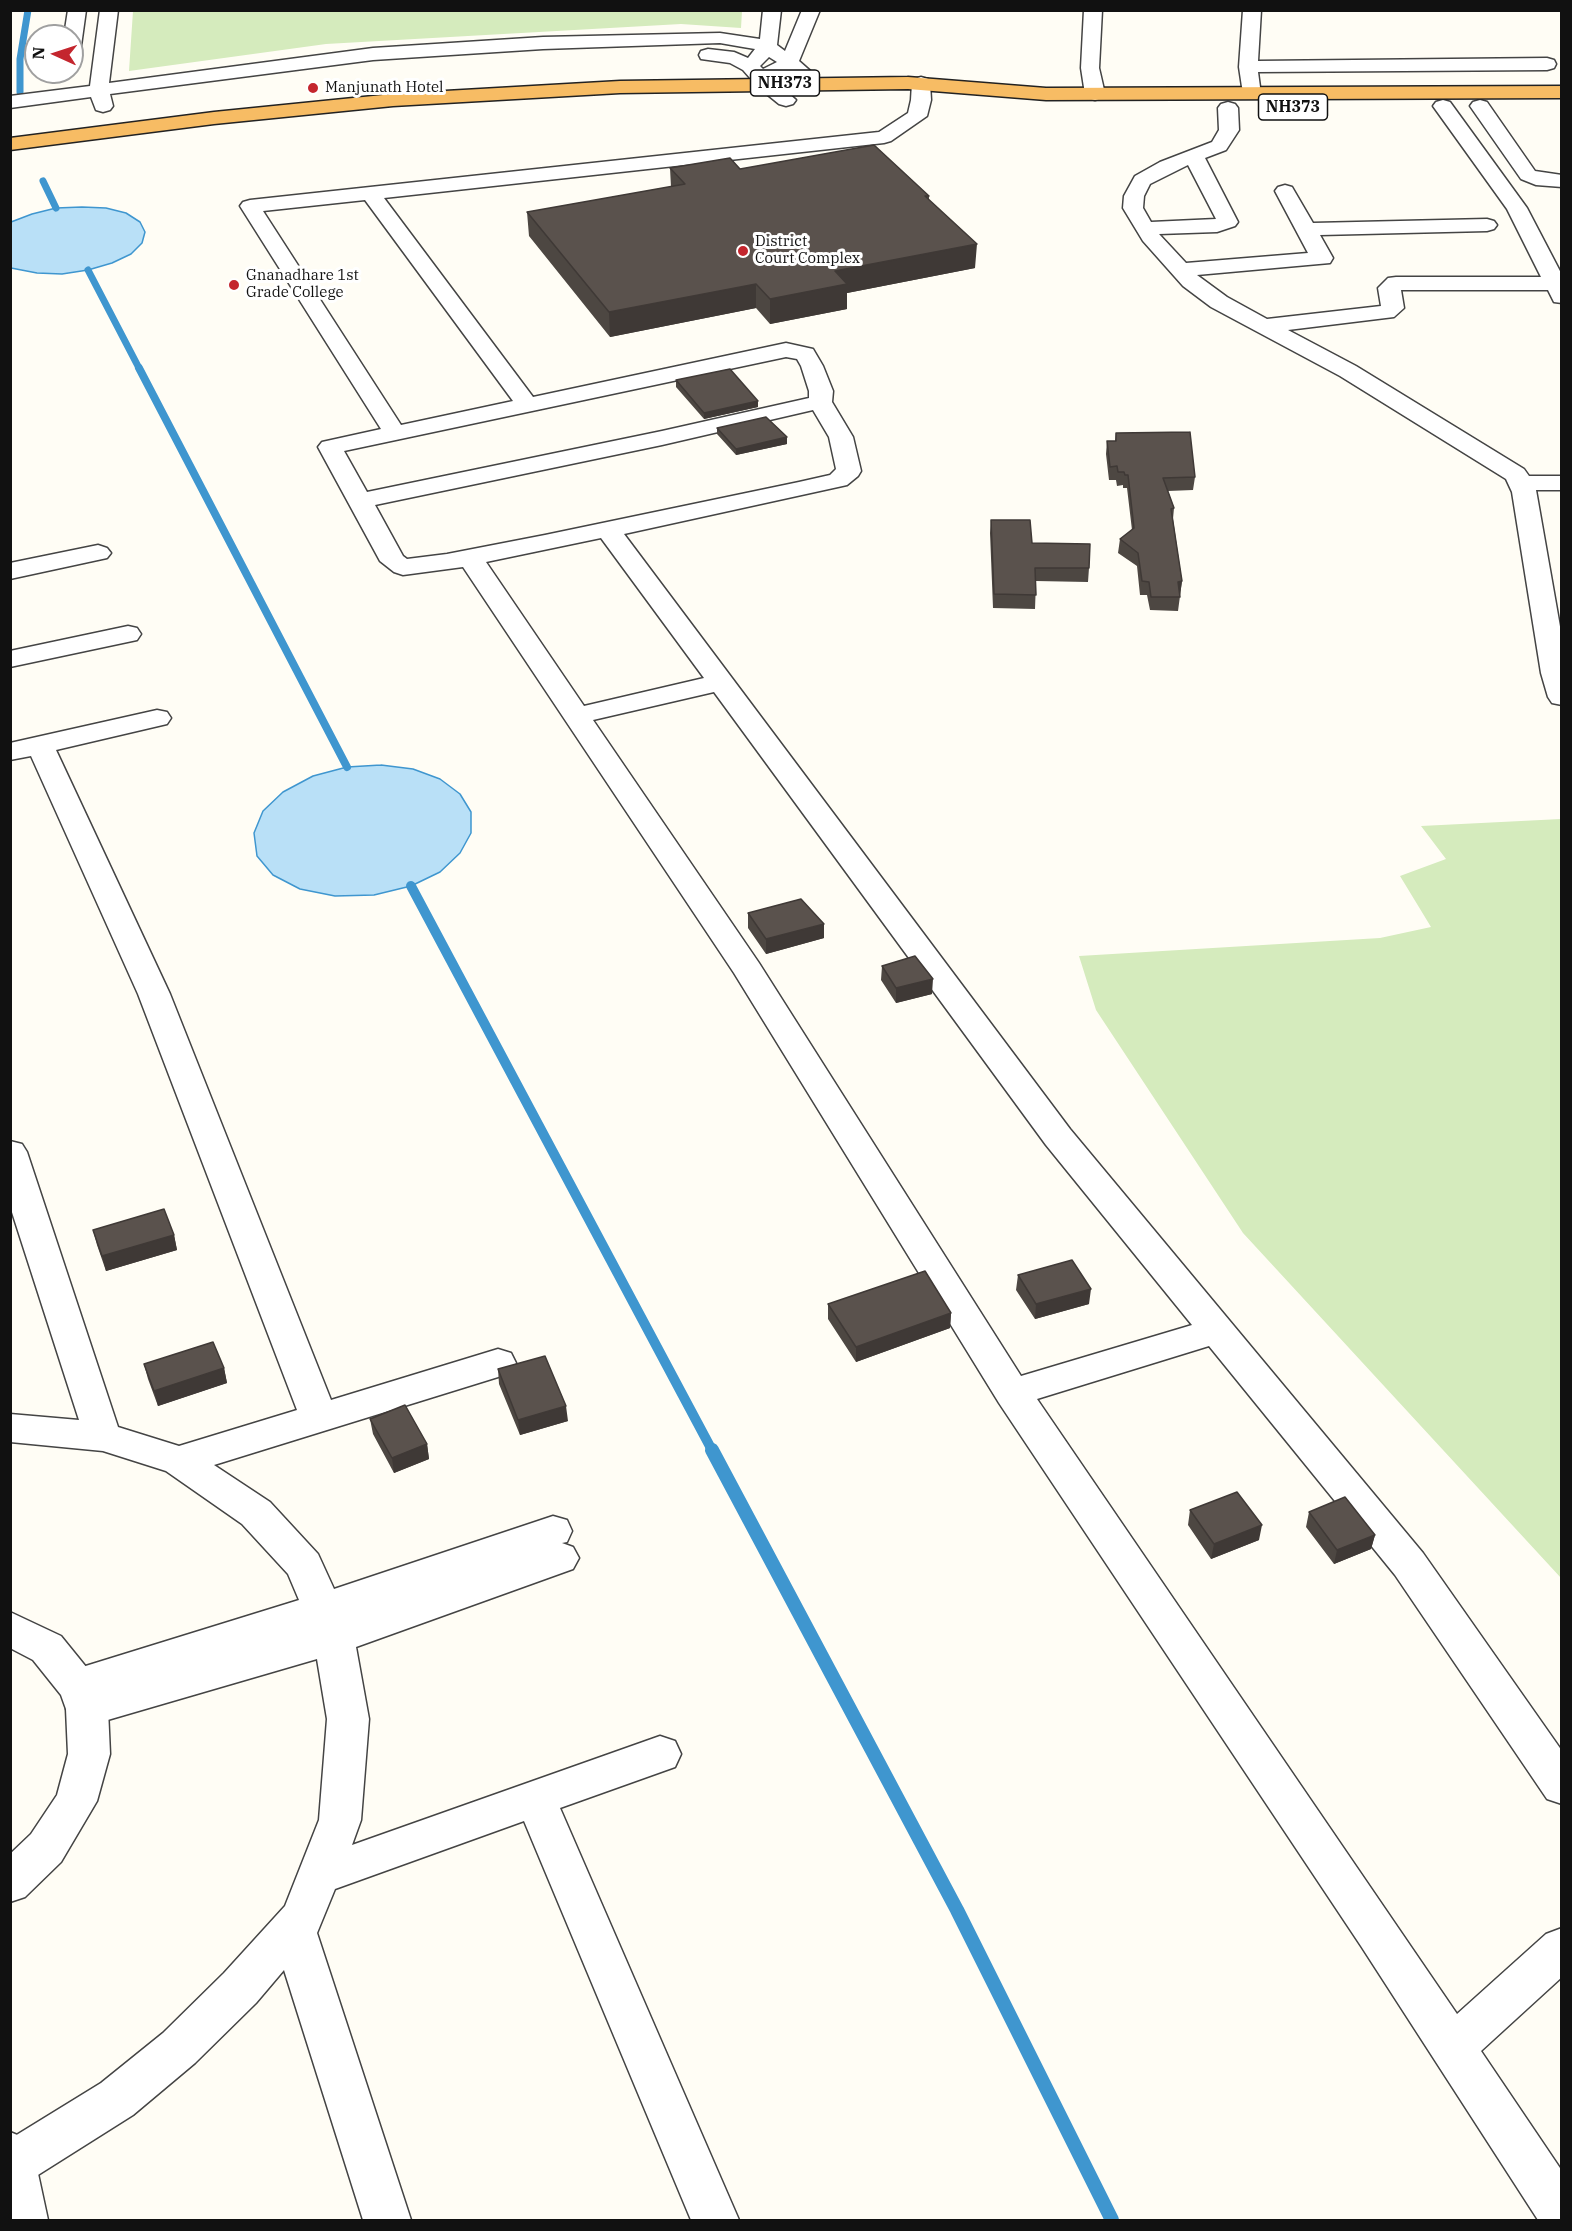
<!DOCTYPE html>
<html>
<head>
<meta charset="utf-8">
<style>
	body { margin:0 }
	#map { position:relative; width:1572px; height:2231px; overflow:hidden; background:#fffdf5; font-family:"IBM Plex Serif",serif }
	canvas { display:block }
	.frame { position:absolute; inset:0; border:12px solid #111; pointer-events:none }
	.north { position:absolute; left:24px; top:24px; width:60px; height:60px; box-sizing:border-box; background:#fff; border:2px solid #a0a0a0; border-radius:50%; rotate:273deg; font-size:16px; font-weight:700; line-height:24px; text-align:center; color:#111 }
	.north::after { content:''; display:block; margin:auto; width:21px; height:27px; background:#c4262e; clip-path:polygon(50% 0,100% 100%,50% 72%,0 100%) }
</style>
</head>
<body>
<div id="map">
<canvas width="1572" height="2231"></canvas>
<div class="frame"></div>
<div class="north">N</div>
</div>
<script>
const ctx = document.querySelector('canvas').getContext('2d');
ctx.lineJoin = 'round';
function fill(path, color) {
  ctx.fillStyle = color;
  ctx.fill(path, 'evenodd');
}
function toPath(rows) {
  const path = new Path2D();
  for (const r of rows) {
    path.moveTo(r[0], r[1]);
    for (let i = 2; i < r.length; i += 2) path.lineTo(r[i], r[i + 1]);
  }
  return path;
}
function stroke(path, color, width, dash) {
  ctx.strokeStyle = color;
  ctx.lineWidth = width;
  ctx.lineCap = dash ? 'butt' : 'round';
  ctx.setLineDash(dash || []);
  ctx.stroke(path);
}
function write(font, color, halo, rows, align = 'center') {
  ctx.font = font + ' "IBM Plex Serif",serif';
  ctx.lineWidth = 6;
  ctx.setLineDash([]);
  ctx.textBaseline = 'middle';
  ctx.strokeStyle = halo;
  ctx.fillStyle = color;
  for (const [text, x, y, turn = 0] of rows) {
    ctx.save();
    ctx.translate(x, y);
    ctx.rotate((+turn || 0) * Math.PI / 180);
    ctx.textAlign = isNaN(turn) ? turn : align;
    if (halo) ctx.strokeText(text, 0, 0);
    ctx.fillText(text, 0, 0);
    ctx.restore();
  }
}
fill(toPath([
	[133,11,742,10,742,11,741,28,681,24,326,44,129,71],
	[1561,819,1562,819,1561,1578,1243,1233,1096,1010,1079,956,1380,938,1431,927,1400,876,1446,859,1421,826]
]), '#d5ebbd');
const water = toPath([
	[82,207,106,208,126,213,140,222,145,232,142,243,131,254,112,263,88,270,62,274,37,273,11,268,11,222,32,214,56,208,82,207],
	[381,765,413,769,440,779,460,794,471,812,471,833,460,853,440,872,411,886,374,895,335,896,300,889,273,875,257,856,254,833,263,811,283,792,313,776,347,767,381,765]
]);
fill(water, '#b9e0f7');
stroke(water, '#3f96cf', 1.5);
stroke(toPath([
	[20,92,20,59,28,10],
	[43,181,56,208],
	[88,270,140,370]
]), '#3f96cf', 7);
stroke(toPath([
	[139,368,347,767]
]), '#3f96cf', 8);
stroke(toPath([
	[411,886,713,1452]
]), '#3f96cf', 10);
stroke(toPath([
	[712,1450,957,1910,1112,2220]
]), '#3f96cf', 14);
const minor = toPath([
	[68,10,86,10,81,46,79,50,72,52,72,36,64,36,68,10],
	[100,10,118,10,109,83,373,48,543,37,720,33,760,39,763,10,781,10,777,45,785,51,802,10,820,10,799,61,824,83,822,87,808,87,788,71,771,78,796,100,793,104,786,106,779,104,758,87,743,70,730,63,701,59,699,55,701,51,708,49,734,52,748,58,755,49,743,47,720,43,543,49,373,60,110,94,113,106,110,110,103,112,96,110,91,97,10,108,10,96,90,86,100,10],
	[769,57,777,62,763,69,760,66,769,57],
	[1084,10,1102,10,1099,68,1105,94,1102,98,1095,100,1088,98,1085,94,1081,68,1084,10],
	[1243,10,1261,10,1258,61,1547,58,1554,60,1556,64,1554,68,1547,70,1258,72,1260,87,1258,91,1251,93,1244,91,1242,87,1239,67,1243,10],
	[921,77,928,79,930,83,931,100,927,116,891,141,884,143,384,198,533,397,786,343,813,349,823,366,833,391,832,402,853,437,861,471,858,476,847,485,838,487,624,534,1070,1129,1423,1553,1562,1751,1562,1804,1547,1799,1395,1575,1209,1346,1037,1399,1457,2014,1546,1934,1562,1928,1562,1977,1481,2051,1562,2171,1562,2220,1538,2220,1361,1946,999,1403,734,973,463,567,403,575,394,572,380,561,318,447,322,442,381,429,240,206,243,202,250,200,879,132,908,113,911,100,912,83,914,79,921,77],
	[365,200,513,401,401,425,263,211,365,200],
	[786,357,797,359,801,366,809,391,809,398,662,431,367,492,344,451,786,357],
	[813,410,829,437,836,469,830,475,799,482,545,535,447,554,407,559,403,556,375,505,662,445,813,410],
	[601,538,704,678,584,706,486,562,601,538],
	[714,692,1046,1145,1192,1325,1021,1376,759,963,593,720,714,692],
	[1443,100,1450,102,1527,208,1562,275,1562,303,1554,302,1548,290,1401,290,1404,308,1394,317,1288,330,1356,366,1524,469,1529,476,1562,476,1562,490,1536,490,1562,638,1562,705,1552,703,1548,697,1541,673,1512,492,1506,479,1340,376,1211,307,1183,286,1143,241,1123,208,1124,196,1135,176,1160,162,1212,142,1219,130,1218,108,1221,104,1228,102,1235,104,1238,108,1239,130,1226,150,1205,158,1238,222,1235,226,1217,232,1159,234,1186,263,1308,253,1275,191,1278,187,1285,185,1292,187,1313,223,1487,219,1494,221,1497,225,1494,229,1487,231,1320,235,1333,258,1330,263,1197,275,1227,297,1267,319,1381,306,1378,288,1388,278,1396,277,1541,277,1507,209,1433,106,1436,102,1443,100],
	[1188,165,1216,219,1151,222,1143,208,1144,196,1150,184,1188,165],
	[1480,100,1487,102,1535,171,1562,175,1562,187,1536,185,1521,179,1470,106,1473,102,1480,100],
	[98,545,107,548,111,553,107,558,10,579,10,563,98,545],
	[128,626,137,628,141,634,137,640,10,667,10,651,128,626],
	[157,710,167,712,171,718,167,724,56,750,170,994,331,1400,498,1349,511,1353,516,1363,511,1373,214,1465,270,1502,318,1554,334,1589,553,1516,567,1520,572,1531,567,1542,562,1543,573,1547,579,1558,573,1569,356,1647,369,1719,361,1820,352,1845,660,1736,675,1741,681,1754,675,1767,560,1808,739,2220,691,2220,524,1821,335,1889,317,1933,411,2220,363,2220,284,1970,256,2003,195,2063,133,2115,30,2180,10,2186,10,2139,101,2083,163,2033,224,1973,285,1906,319,1820,327,1719,317,1659,87,1726,72,1721,66,1709,71,1700,63,1697,57,1685,63,1673,299,1600,288,1574,242,1524,166,1471,103,1451,10,1442,10,1414,79,1420,10,1206,10,1141,22,1144,27,1152,118,1427,179,1446,297,1410,138,994,31,756,10,760,10,743,157,710]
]);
const tertiary = toPath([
	[10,1612,61,1636,91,1673,108,1709,110,1754,97,1801,61,1862,25,1897,10,1902,10,1854,31,1834,57,1795,68,1754,66,1709,61,1695,33,1660,10,1648,10,1612],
	[10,2132,27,2139,34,2155,48,2220,10,2220,10,2132]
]);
const trunk = toPath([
	[908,77,1046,88,1562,86,1562,98,1046,100,908,89,620,93,393,106,214,124,10,150,10,138,214,112,393,94,620,81,908,77]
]);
stroke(minor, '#444', 3);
stroke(tertiary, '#444', 3);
stroke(trunk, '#222', 3);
fill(minor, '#fff');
fill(tertiary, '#fff');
fill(trunk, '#f7bc64');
fill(toPath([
	[670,168,929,196,929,200,975,268,847,293,847,309,770,324,756,308,610,337,529,236,527,212,671,187],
	[676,380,758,407,704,419,676,387],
	[717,428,787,444,736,455,717,434],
	[1116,433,1195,477,1193,490,1168,491,1174,508,1173,519,1182,581,1178,611,1150,610,1147,595,1140,595,1137,566,1118,553,1120,539,1132,530,1127,488,1123,488,1123,485,1117,486,1116,480,1109,480,1106,454,1107,441,1115,441],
	[991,520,1032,543,1089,568,1088,582,1036,581,1035,609,993,608,990,533],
	[748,913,824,938,766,954,748,928],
	[882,966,932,994,896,1003,881,980],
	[93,1230,174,1235,177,1250,106,1271,97,1245],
	[1018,1275,1089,1304,1035,1319,1016,1290],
	[828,1304,951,1313,950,1328,856,1362,828,1319],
	[144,1364,224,1368,227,1383,158,1406,148,1379],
	[498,1369,568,1421,520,1435,499,1384],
	[370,1419,427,1444,429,1459,394,1473,373,1434],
	[1190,1510,1259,1540,1211,1559,1188,1525],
	[1309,1512,1375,1535,1371,1549,1334,1564,1306,1527]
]), '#4d4742');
fill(toPath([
	[977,244,975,268,847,293,847,309,770,324,770,299,835,271],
	[756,284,756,308,610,337,609,312],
	[758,401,758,407,704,419,704,413],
	[787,437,787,444,736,455,736,449],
	[1182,581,1180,595,1176,596,1178,582],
	[824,924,824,938,766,954,766,939],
	[933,979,932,994,896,1003,896,988],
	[174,1235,177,1250,106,1271,102,1256],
	[1091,1289,1089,1304,1035,1319,1036,1304],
	[951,1313,950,1328,856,1362,856,1347],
	[224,1368,227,1383,158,1406,154,1391],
	[566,1406,568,1421,520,1435,518,1420],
	[427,1444,429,1459,394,1473,392,1458],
	[1262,1525,1259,1540,1211,1559,1214,1544],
	[1375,1535,1371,1549,1334,1564,1337,1550]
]), '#3f3936');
const building = toPath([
	[874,145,929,196,925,196,977,244,835,271,847,284,770,299,756,284,609,312,527,212,685,184,670,168,730,158,740,169,874,145],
	[730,369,758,401,704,413,676,380,730,369],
	[766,417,787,437,736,449,717,428,766,417],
	[1190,432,1195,477,1163,478,1174,508,1171,509,1182,581,1178,582,1180,597,1151,597,1149,582,1142,581,1138,553,1120,539,1134,528,1128,475,1125,475,1124,472,1118,472,1117,466,1110,467,1107,441,1116,441,1116,433,1190,432],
	[991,520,1030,520,1032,543,1090,544,1089,568,1035,568,1036,595,994,594,991,520],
	[801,899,824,924,766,939,748,913,801,899],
	[915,956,933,979,896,988,882,966,915,956],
	[164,1209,174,1235,102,1256,93,1230,164,1209],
	[1072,1260,1091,1289,1036,1304,1018,1275,1072,1260],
	[925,1271,951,1313,856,1347,828,1304,925,1271],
	[213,1342,224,1368,154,1391,144,1364,213,1342],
	[545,1356,566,1406,518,1420,498,1369,545,1356],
	[405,1405,427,1444,392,1458,370,1419,405,1405],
	[1237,1492,1262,1525,1214,1544,1190,1510,1237,1492],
	[1345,1497,1375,1535,1337,1550,1309,1512,1345,1497]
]);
fill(building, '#5a524d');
stroke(building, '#3f3936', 1.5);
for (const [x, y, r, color] of [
	[313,88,6,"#c4262e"],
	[743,251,6,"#c4262e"],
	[234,285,6,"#c4262e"]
]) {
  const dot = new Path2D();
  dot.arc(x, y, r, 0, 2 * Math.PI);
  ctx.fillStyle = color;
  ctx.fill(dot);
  stroke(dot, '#fff', 2);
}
write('15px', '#111', '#fff', [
	["Manjunath Hotel",325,88],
	["District",755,242],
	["Court Complex",755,259],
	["Gnanadhare 1st",246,276],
	["Grade College",246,293]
], 'left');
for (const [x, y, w] of [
	[785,83,69],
	[1293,107,69]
]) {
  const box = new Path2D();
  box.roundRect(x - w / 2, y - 13, w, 26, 4.5);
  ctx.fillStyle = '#fff';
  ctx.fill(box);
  stroke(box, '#111', 1.5);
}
write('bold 16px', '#111', null, [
	["NH373",785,83],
	["NH373",1293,107]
]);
</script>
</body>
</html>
